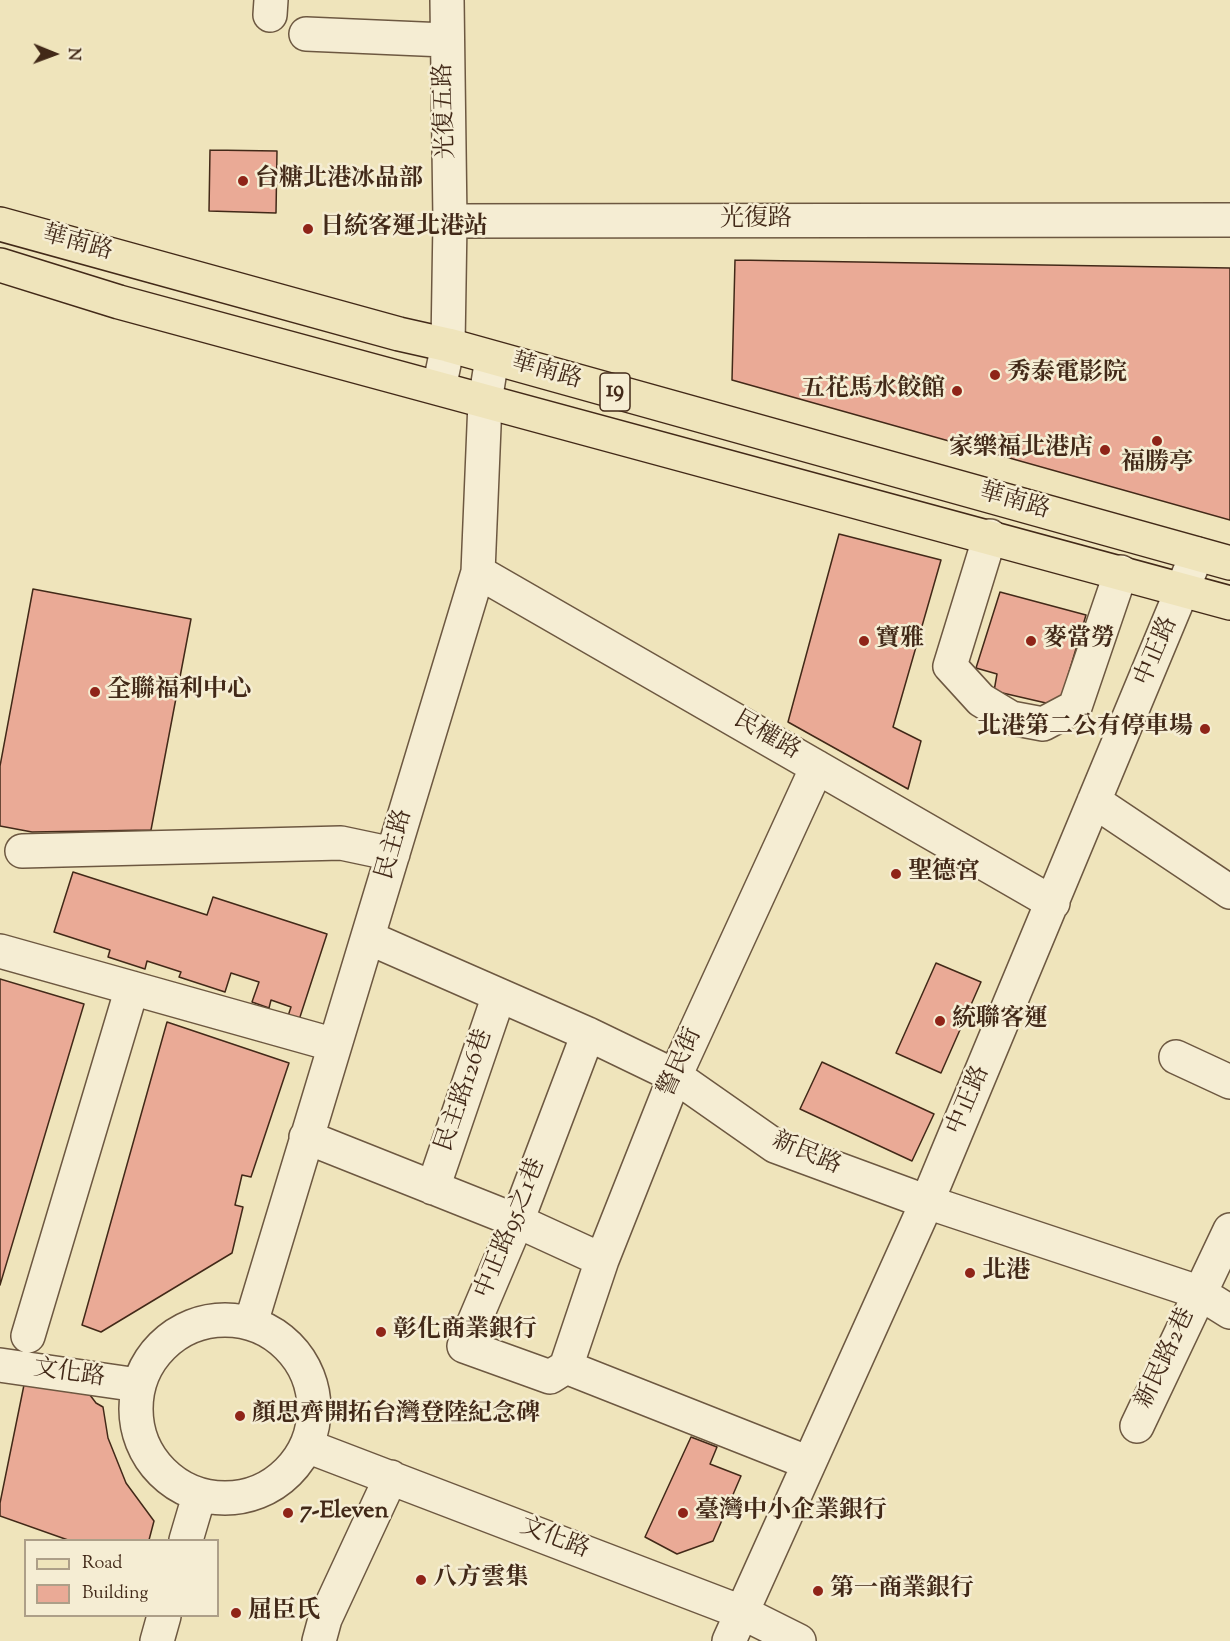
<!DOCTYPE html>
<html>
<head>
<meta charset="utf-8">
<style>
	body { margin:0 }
	#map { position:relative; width:1230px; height:1641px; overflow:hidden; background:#efe4bb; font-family:"Sorts Mill Goudy",serif }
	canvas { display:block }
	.legend { position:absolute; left:24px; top:1539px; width:195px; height:78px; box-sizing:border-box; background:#f5edd3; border:2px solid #ad9f88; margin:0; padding:8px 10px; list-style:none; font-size:18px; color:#422918 }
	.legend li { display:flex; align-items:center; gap:12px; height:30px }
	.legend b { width:30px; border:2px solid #ad9f88 }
	.north { position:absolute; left:24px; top:24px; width:60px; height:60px; -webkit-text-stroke:4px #f5edd3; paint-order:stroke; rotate:91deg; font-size:16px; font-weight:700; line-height:24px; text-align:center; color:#422918 }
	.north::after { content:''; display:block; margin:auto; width:21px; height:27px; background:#422918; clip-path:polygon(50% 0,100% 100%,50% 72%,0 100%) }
</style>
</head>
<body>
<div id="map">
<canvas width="1230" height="1641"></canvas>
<ul class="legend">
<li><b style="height:8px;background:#efe4bb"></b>Road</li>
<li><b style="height:16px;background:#eaaa96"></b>Building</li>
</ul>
<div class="north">N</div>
</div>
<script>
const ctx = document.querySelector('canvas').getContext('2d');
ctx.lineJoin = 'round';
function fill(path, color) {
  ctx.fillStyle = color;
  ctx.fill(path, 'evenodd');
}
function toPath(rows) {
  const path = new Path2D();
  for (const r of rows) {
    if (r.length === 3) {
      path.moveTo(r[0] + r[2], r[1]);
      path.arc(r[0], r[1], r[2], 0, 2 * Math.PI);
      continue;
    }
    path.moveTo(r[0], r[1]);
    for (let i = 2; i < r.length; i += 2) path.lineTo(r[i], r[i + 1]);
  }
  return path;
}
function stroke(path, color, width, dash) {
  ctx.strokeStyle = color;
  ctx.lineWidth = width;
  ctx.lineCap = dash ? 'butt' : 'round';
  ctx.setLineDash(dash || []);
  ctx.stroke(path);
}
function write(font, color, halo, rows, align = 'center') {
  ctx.font = font + ' "Sorts Mill Goudy","Noto Serif TC",serif';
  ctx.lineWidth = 5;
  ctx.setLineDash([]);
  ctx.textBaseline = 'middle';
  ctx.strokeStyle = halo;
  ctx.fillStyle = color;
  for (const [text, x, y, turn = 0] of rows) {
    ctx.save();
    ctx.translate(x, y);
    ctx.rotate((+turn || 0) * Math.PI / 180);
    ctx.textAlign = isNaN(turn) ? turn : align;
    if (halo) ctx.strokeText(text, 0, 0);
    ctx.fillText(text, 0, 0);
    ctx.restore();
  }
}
const building = toPath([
	[210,150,277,151,276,213,209,211,210,150],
	[735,260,1230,268,1230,520,732,380,735,260],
	[839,534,941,560,893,727,921,741,908,789,788,722,839,534],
	[33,589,191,619,151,830,32,832,0,826,0,766,33,589],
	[1000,592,1086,615,1059,706,994,691,997,674,976,668,1000,592],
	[73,872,207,915,213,897,327,934,299,1020,288,1016,291,1007,271,1000,269,1008,252,1002,259,982,231,973,225,992,179,977,181,972,147,961,145,969,108,957,110,950,54,932,73,872],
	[936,963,981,982,941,1073,896,1053,936,963],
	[0,979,84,1004,0,1285,0,979],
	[167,1022,289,1063,251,1177,242,1175,235,1205,243,1207,232,1253,101,1332,82,1325,167,1022],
	[822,1062,934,1114,912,1161,800,1109,822,1062],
	[25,1380,87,1391,96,1403,103,1407,108,1438,126,1483,154,1521,149,1540,68,1540,0,1516,0,1503,25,1380],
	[691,1437,717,1447,710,1464,741,1476,713,1541,677,1554,645,1537,691,1437]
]);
fill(building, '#eaaa96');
stroke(building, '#422918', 1.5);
const minor = toPath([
	[447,0,450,221],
	[270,15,271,0],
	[306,34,445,40],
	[439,388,448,345,450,221,1230,220],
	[990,536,950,666,981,700,1011,718,1043,724,1075,707,1121,572],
	[478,572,1053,903],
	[1094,801,1230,892],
	[22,851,341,843,393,854],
	[369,938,588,1034,675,1076,775,1146,927,1202,1198,1292,1230,1312],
	[0,951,335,1045],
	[1176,1057,1230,1082],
	[306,1137,517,1221,602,1260],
	[433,1188,499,995],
	[225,1409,89],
	[251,1323,478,572,485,402,492,358],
	[28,1336,132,988],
	[0,1365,138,1385],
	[566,1367,602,1260,675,1076,817,767],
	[566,1367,550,1377,464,1346,517,1221,588,1034],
	[566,1367,809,1463],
	[1137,1426,1230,1230],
	[307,1446,741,1612,799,1641],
	[186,1540,199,1496],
	[157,1641,164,1616],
	[319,1641,325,1619,391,1477],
	[729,1641,927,1202,1197,554]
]);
const major = toPath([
	[0,224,399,334,448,345,1230,563],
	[0,265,119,302,1230,603]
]);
stroke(minor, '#6d5841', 36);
stroke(major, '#422918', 36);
stroke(minor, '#f5edd3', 33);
stroke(major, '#efe4bb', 33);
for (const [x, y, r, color] of [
	[243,181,6,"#8f2418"],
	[308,229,6,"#8f2418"],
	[995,375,6,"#8f2418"],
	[957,391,6,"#8f2418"],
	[1157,441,6,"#8f2418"],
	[1105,450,6,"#8f2418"],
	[864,641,6,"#8f2418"],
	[1031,641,6,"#8f2418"],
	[95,692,6,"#8f2418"],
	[1205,729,6,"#8f2418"],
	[896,874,6,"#8f2418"],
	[940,1021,6,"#8f2418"],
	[970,1273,6,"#8f2418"],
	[381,1332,6,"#8f2418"],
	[240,1416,6,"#8f2418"],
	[288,1513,6,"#8f2418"],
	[683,1513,6,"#8f2418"],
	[421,1580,6,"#8f2418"],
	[818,1591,6,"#8f2418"],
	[236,1613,6,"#8f2418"]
]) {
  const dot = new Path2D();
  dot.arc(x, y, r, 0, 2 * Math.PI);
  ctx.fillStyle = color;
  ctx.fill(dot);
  stroke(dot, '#f5edd3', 2);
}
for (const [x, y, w] of [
	[615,392,30]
]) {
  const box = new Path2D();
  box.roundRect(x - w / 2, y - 19, w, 38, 4.5);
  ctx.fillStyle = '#f5edd3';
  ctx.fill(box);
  stroke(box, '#422918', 1.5);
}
write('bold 22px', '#422918', null, [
	["19",615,392]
]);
write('24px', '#422918', '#f5edd3', [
	["光復五路",447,111,-92],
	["光復路",756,221],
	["華南路",77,245,15],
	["華南路",546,373,16],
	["華南路",1014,503,16],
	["中正路",1158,652,-67],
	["民權路",766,737,30],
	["民主路",396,845,-74],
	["警民街",682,1063,-66],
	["民主路126巷",466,1091,-71],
	["中正路",970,1101,-67],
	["新民路",806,1155,23],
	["中正路95之1巷",512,1229,-68],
	["新民路2巷",1167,1359,-65],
	["文化路",69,1375,8],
	["文化路",554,1540,21]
]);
write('bold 24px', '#422918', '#f5edd3', [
	["台糖北港冰品部",255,181],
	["日統客運北港站",320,229],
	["秀泰電影院",1007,375],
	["五花馬水餃館",945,391,"right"],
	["家樂福北港店",1093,450,"right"],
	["福勝亭",1157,465,"center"],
	["寶雅",876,641],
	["麥當勞",1043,641],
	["全聯福利中心",107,692],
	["北港第二公有停車場",1193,729,"right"],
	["聖德宮",908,874],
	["統聯客運",952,1021],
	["北港",982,1273],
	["彰化商業銀行",393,1332],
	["顏思齊開拓台灣登陸紀念碑",252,1416],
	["7-Eleven",300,1513],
	["臺灣中小企業銀行",695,1513],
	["八方雲集",433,1580],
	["第一商業銀行",830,1591],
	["屈臣氏",248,1613]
], 'left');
</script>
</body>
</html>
